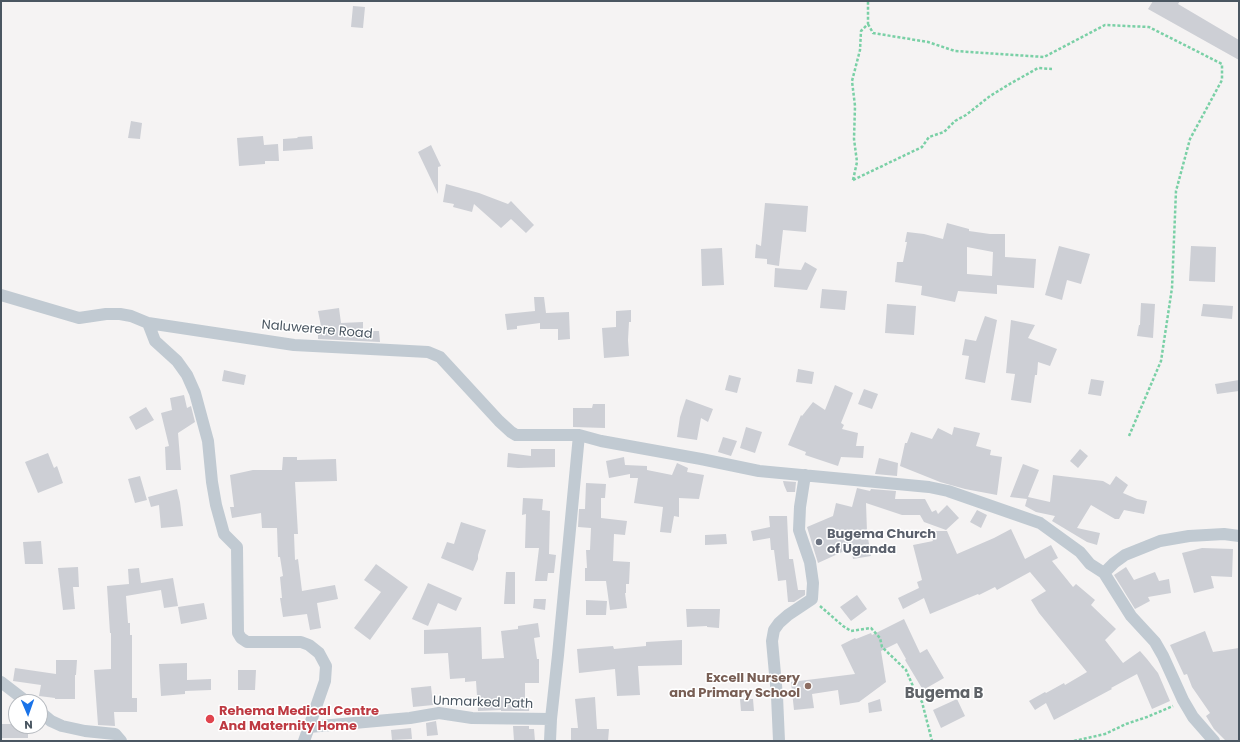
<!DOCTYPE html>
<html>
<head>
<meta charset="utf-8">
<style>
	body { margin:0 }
	#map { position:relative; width:1240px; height:742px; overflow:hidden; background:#f5f3f3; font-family:Poppins,sans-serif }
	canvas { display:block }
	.frame { position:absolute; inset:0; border:2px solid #4a5661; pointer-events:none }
	.north { position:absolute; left:8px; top:694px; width:40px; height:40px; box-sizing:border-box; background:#fff; border:1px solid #b7bbc0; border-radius:50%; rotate:178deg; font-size:11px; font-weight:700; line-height:16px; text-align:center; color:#4a5661 }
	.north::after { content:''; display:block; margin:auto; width:14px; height:18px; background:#1a73e8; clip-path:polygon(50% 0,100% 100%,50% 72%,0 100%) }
</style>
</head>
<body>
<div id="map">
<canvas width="1240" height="742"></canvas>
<div class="frame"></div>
<div class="north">N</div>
</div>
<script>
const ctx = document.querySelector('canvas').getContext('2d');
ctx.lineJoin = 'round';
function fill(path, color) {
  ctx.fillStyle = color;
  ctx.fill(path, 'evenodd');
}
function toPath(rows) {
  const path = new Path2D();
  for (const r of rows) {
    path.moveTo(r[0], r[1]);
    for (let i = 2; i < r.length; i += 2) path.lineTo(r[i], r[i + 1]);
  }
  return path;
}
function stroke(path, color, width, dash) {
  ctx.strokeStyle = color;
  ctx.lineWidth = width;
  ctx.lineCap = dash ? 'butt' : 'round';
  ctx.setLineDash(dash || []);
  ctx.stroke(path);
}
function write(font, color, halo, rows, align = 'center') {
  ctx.font = font + ' Poppins,sans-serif';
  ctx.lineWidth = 3;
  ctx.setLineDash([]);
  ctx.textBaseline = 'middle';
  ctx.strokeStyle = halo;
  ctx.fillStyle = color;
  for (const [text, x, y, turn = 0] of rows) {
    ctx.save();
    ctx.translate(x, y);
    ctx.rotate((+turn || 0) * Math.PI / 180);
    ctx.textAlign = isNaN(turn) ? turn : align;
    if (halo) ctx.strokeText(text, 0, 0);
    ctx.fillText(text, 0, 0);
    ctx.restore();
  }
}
fill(toPath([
	[1153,1,1180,1,1178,4,1239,40,1239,60,1148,9],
	[353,6,365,7,363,28,351,27],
	[131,121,142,123,140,139,128,138],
	[263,136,264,145,278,144,279,161,265,161,265,164,239,166,237,138],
	[312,136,313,149,283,151,283,139,298,138,297,137],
	[431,145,441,166,438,167,438,194,418,152],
	[446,184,479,193,508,204,511,201,534,225,526,233,511,219,501,228,474,204,472,212,453,207,454,204,443,202],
	[765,203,808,206,806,232,783,230,779,266,767,264,767,259,755,258,756,244,761,246],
	[947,223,969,229,969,231,990,234,1005,234,1005,257,1036,259,1034,288,997,285,997,294,958,291,955,302,921,295,922,286,895,282,897,262,903,262,907,242,905,242,907,232,924,234,943,239],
	[967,247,993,252,992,276,967,274],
	[1059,246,1090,254,1081,284,1067,280,1062,300,1045,295],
	[1191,246,1216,247,1215,282,1189,281],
	[722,248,724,285,702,286,701,249],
	[805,262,817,269,807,290,774,287,775,268,801,270],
	[822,289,847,291,845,310,820,308],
	[534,297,544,297,546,313,569,312,570,339,558,340,558,329,540,329,540,323,517,326,517,329,507,330,505,314,535,311],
	[1141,303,1155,304,1153,338,1137,336,1139,325,1140,325],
	[887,304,916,306,914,335,885,333],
	[1203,304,1233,306,1232,319,1201,316],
	[339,308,341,323,363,322,363,331,379,331,380,342,318,339,318,326,321,326,318,311],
	[631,310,631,322,629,322,628,340,629,356,604,358,602,328,616,327,616,311],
	[985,316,997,320,985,383,965,379,969,356,962,355,965,339,976,341],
	[1011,320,1035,325,1028,338,1057,349,1050,366,1038,362,1037,375,1035,375,1031,403,1011,400,1015,374,1006,373],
	[798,369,814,372,812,384,796,382],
	[224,370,246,375,244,385,222,381],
	[729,375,741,378,737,393,725,390],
	[1091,379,1104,381,1101,396,1088,394],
	[1239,380,1239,391,1217,394,1215,384],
	[835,385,853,393,841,423,844,425,842,429,858,433,856,446,864,446,863,458,841,457,838,466,805,455,806,452,788,445,801,415,802,416,813,402,825,410],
	[864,389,878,394,872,409,858,404],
	[184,395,187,408,191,406,195,422,178,433,181,470,166,470,165,447,169,446,161,413,172,410,170,398],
	[686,399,713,409,708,422,701,418,697,440,677,437,680,417],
	[593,404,605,404,605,428,573,427,573,408,592,408],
	[146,407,154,420,136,430,129,417],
	[746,427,762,432,755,453,740,448],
	[954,427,980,433,976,446,991,450,990,455,1002,457,997,495,965,489,940,482,900,466,905,443,907,443,911,432,932,439,938,428,952,435],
	[723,437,737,441,731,456,718,452],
	[531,449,555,449,555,467,518,468,507,467,508,453,531,456],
	[1080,449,1088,456,1078,468,1070,461],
	[48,453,54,468,57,466,63,483,38,493,25,462],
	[283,457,297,457,297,460,336,459,337,481,295,482,298,534,294,534,295,560,298,559,302,591,335,585,338,599,317,603,321,628,310,630,307,614,283,617,280,598,282,598,280,577,283,576,280,557,278,557,277,528,262,528,261,513,232,518,230,507,234,507,230,475,253,470,282,470],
	[624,457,625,465,647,466,647,470,672,475,677,463,688,468,687,472,704,475,699,499,679,498,679,517,674,516,671,533,660,532,663,507,634,503,638,478,630,478,630,474,609,478,606,461],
	[879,458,898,463,897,476,875,474],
	[1023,464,1039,470,1028,497,1050,502,1053,475,1103,481,1110,485,1116,476,1128,485,1123,493,1137,499,1147,501,1144,514,1124,510,1119,519,1115,519,1091,505,1077,528,1100,533,1097,545,1087,542,1052,521,1055,516,1036,512,1025,506,1027,499,1010,497],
	[140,476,147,500,135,503,128,479],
	[783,481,796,482,795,492,787,492,784,485],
	[586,483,606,484,605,498,601,498,601,518,627,521,625,535,614,534,613,561,630,562,629,584,626,584,626,593,625,593,627,608,610,610,606,581,585,581,585,568,587,568,586,550,590,550,591,528,578,527,579,509,585,509],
	[857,488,870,491,871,489,896,491,895,499,925,499,932,512,936,510,938,514,947,505,959,518,946,530,924,522,920,515,902,515,866,503,867,532,871,556,853,559,851,548,818,563,807,527,833,516,836,503,852,507],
	[177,489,180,502,183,526,161,528,159,505,151,507,148,497],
	[523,498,543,499,542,510,550,511,549,554,556,555,554,573,548,573,547,581,535,581,539,548,525,548,526,514,522,515],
	[977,510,987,515,981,528,970,522],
	[769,516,787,516,789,559,793,559,798,590,805,590,805,595,794,602,788,602,786,580,778,581,774,550,771,550,770,538,753,541,751,531,770,527],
	[461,522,486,530,478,555,478,559,473,571,441,558,447,542,454,544],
	[1011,529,1025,559,1051,545,1058,558,1052,561,1073,587,1076,584,1095,600,1091,605,1116,629,1105,640,1123,663,1140,651,1147,659,1158,673,1170,701,1152,709,1137,674,1111,688,1112,689,1054,720,1046,703,1035,710,1029,701,1045,692,1046,693,1064,683,1065,685,1087,672,1039,613,1031,600,1046,591,1030,572,997,590,995,587,979,595,978,594,930,614,924,598,903,609,898,598,919,588,917,582,922,580,913,545,933,541,928,531,947,531,957,554,994,538],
	[726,534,727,544,705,545,705,535],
	[41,541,43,564,25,564,23,542],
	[1202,548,1233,549,1232,577,1211,576,1214,588,1194,593,1182,553],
	[376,564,408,587,370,640,354,628,381,592,364,580],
	[78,567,79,587,73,587,75,609,63,610,58,568],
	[1126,567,1134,580,1155,572,1159,581,1169,579,1171,593,1148,597,1150,601,1135,609,1114,575],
	[139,568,141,583,173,578,178,606,164,608,161,590,126,596,128,623,130,623,130,635,132,635,132,698,137,698,137,712,114,712,115,726,98,725,94,670,111,669,111,633,110,633,107,586,129,584,128,569],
	[506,572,515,572,515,604,504,604],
	[428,583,462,598,456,611,438,603,428,626,412,619],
	[857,595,867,609,851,621,840,607],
	[534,599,546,599,545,610,533,608],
	[586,600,607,601,606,615,586,615],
	[204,603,207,619,181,624,178,607],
	[686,609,720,609,719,628,707,627,707,626,687,627],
	[904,619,920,653,927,649,944,678,923,690,905,660,906,659,897,643,881,651,886,682,859,702,840,705,838,690,812,694,814,708,794,710,791,682,855,674,841,645,855,638,856,639,871,633,872,635],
	[538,623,540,637,534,638,537,659,539,659,539,683,525,683,525,701,530,702,529,711,501,711,501,710,478,711,476,681,465,682,465,678,450,679,448,653,424,654,424,630,481,627,482,659,504,658,501,631,518,629,518,626],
	[1205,631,1213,652,1239,648,1239,741,1226,741,1214,729,1206,716,1210,713,1192,687,1187,674,1184,675,1170,645],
	[682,640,682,665,638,666,640,695,617,696,615,669,579,673,577,649,613,646,614,649,646,646,646,642],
	[56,660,77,660,76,675,75,675,75,699,55,699,55,698,39,696,41,685,13,681,15,668,56,674],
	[187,663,187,680,211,679,211,690,185,691,185,694,161,696,159,664],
	[238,670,256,670,255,690,238,690],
	[431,686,433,705,413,707,411,688],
	[595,697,597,729,609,729,608,741,571,741,571,728,578,728,575,699],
	[740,699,753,699,754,711,741,711],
	[880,699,882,711,869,713,868,703],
	[957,699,965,716,941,728,933,710],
	[436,721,438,735,427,736,426,723],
	[1,724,16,724,16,726,28,726,28,738,1,738],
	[513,726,529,726,529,729,534,729,535,741,514,741],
	[411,728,412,739,392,740,391,730]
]), '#cdcfd5');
stroke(toPath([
	[868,24,873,33,928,42,955,51,1044,57,1105,25,1149,27,1222,64,1222,80,1190,139,1176,191,1172,288,1161,361,1129,436],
	[853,180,922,147,929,137,944,132,955,121,966,115,990,96,1008,85,1038,68,1052,69],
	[853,180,857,162,854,139,855,106,852,81,860,50,861,31,868,24,868,1],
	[820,606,843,626,851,631,871,628,880,638,882,647,906,670,915,691,922,702,932,741],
	[1074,741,1105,734,1126,724,1147,717,1173,706]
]), '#7ad0a6', 2.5, [3, 2]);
stroke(toPath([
	[1,295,79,318,106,314,120,314,131,316,148,323,294,345,428,352,440,357,499,421,511,432,516,435,579,435],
	[148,323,155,341,177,361,187,375,195,393,208,441,212,482,216,505,224,534,237,547,238,633,241,638,247,642,301,642,309,645,319,653,326,666,325,681,309,727],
	[1104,573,1114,563,1125,555,1160,541,1189,536,1224,534,1239,536],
	[1,682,27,702],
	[40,712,51,721,62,726,85,731,115,734,121,741],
	[304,741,309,727,410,718,439,713,472,718,551,719],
	[550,741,551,719,558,655,579,435,601,441,701,459,759,471,929,487,948,491,1040,523,1080,552,1090,564,1104,573,1131,616,1155,642,1163,656,1183,700,1193,717,1214,741],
	[779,741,777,696,772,641,774,630,779,623,788,615,812,599,813,583,810,562,799,530,800,507,805,475]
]), '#c1cad2', 12);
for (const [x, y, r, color] of [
	[819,542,4,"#6b7280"],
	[808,686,4,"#8d6e63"],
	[210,719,5,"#e0444e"]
]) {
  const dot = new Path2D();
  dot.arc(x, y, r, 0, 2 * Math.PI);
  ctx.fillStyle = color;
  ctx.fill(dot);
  stroke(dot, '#fff', 1.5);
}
write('13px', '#4a5661', '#fff', [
	["Naluwerere Road",317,330,5],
	["Unmarked Path",483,703,2]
]);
write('bold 13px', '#5b616d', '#fff', [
	["Bugema Church",827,535],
	["of Uganda",827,550]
], 'left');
write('bold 13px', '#785e54', '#fff', [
	["Excell Nursery",800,679],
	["and Primary School",800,694]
], 'right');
write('bold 13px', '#be3a42', '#fff', [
	["Rehema Medical Centre",219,712],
	["And Maternity Home",219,727]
], 'left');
write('bold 15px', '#5f6368', '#fff', [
	["Bugema B",944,694]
]);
</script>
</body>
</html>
